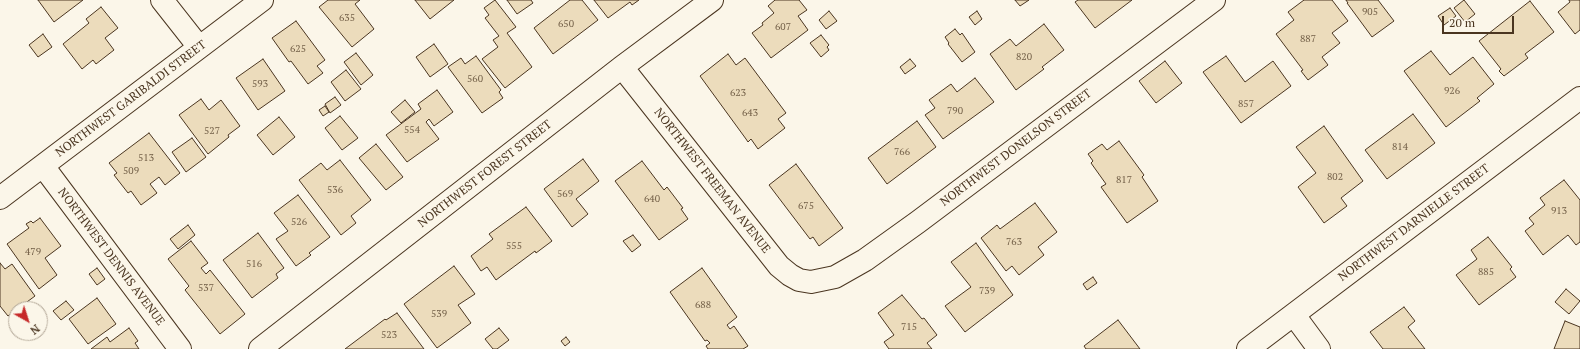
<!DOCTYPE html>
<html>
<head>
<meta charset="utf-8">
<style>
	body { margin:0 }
	#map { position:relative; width:1580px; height:349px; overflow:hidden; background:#fbf6e9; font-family:"PT Serif",serif }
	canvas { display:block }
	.north { position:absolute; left:8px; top:301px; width:40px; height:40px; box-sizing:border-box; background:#fbf6e9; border:1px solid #b4a999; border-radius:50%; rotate:141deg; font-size:11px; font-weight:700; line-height:16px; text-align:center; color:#4a3520 }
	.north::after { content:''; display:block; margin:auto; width:14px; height:18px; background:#c62828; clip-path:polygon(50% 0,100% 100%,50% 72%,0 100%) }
	.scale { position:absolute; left:1442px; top:16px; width:72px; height:18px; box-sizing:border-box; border:2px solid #4a3520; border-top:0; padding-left:5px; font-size:12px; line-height:14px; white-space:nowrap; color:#4a3520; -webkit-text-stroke:3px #fbf6e9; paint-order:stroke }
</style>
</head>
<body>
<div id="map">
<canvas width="1580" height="349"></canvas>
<div class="north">N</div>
<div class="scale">20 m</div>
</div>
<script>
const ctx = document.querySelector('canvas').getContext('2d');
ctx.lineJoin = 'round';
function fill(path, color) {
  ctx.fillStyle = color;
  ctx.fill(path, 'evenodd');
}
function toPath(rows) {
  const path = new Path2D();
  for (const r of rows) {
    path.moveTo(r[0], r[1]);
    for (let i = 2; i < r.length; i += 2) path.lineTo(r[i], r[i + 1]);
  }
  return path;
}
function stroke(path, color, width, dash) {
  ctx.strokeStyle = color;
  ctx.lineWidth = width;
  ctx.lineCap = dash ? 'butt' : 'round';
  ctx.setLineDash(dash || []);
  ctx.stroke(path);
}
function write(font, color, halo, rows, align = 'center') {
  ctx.font = font + ' "PT Serif",serif';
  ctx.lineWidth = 3;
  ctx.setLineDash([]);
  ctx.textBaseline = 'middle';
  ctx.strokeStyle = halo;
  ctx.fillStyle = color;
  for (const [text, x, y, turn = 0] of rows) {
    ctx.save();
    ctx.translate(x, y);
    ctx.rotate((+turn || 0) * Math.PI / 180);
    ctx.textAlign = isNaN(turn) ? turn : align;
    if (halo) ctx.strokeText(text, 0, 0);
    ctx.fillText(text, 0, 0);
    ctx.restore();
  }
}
const building = toPath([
	[38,0,83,0,54,22,38,0],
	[328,0,360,0,355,4,374,29,352,47,319,7,328,0],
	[415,0,454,0,430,19,415,0],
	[495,0,516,27,507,33,532,67,505,88,482,59,498,47,493,40,499,36,485,18,489,15,484,8,495,0],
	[507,0,531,0,533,3,517,14,507,0],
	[570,0,582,0,598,20,553,54,534,28,570,0],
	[594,0,639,0,632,5,630,2,608,18,594,0],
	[775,0,799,0,807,10,798,16,808,30,771,58,752,33,763,25,762,23,774,13,768,6,775,0],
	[1015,0,1029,0,1020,6,1015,0],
	[1078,0,1132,0,1095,28,1075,2,1078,0],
	[1304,0,1332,0,1348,21,1332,33,1340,43,1322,57,1328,65,1308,80,1301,71,1303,70,1276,34,1294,20,1288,12,1304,0],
	[1346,0,1378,0,1394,21,1372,37,1347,3,1348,3,1346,0],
	[1464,0,1475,14,1465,22,1454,8,1464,0],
	[1569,0,1580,0,1580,30,1575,34,1558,12,1570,2,1569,0],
	[1530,1,1554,32,1525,54,1528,58,1504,76,1499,71,1501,69,1479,41,1530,1],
	[101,7,118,28,105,38,114,50,96,64,93,60,82,69,63,44,89,23,86,19,101,7],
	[1450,8,1456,16,1444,25,1438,16,1450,8],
	[829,11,837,21,826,29,819,20,829,11],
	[977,11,982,19,975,25,969,17,977,11],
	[296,21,325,60,317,66,323,73,308,84,291,61,289,62,272,38,296,21],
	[1044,24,1064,50,1042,67,1044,69,1016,90,990,54,1010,39,1016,46,1044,24],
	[955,29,960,35,962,33,975,52,962,62,948,44,949,43,945,37,955,29],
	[43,34,52,47,38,57,29,45,43,34],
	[821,35,829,45,827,47,829,50,821,57,810,43,821,35],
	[434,44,448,64,430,77,416,57,434,44],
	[1431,51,1450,75,1473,57,1494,84,1477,98,1480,101,1446,127,1404,71,1431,51],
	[356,53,373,75,361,85,344,62,356,53],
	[728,54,736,65,745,58,786,113,778,119,785,128,758,149,751,139,748,142,746,139,700,76,728,54],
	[476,56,501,90,499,92,503,98,482,113,448,67,461,58,465,64,476,56],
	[1226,56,1245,82,1273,61,1291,86,1241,123,1203,72,1226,56],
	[263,59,285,91,258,110,236,78,263,59],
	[910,59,916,66,905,74,900,67,910,59],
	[1165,61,1182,83,1156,103,1139,81,1165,61],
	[346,70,361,89,345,101,331,82,346,70],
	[975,78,994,102,943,139,925,115,935,108,929,100,951,84,957,92,975,78],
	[437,90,453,112,434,126,429,119,426,122,439,139,407,162,386,135,421,109,418,104,437,90],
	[335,97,341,105,330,113,325,104,335,97],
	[201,99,209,110,221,100,240,126,228,135,229,137,208,154,179,115,201,99],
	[405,100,415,112,401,123,391,112,405,100],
	[325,106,329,112,323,116,319,110,325,106],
	[1413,114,1435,143,1387,179,1365,150,1413,114],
	[340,116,358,138,342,150,325,128,340,116],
	[279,117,295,137,273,155,257,135,279,117],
	[917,121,936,147,887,184,868,158,917,121],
	[1324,126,1363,181,1341,198,1347,206,1324,223,1298,187,1316,173,1296,147,1324,126],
	[149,133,180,173,165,185,159,177,150,184,157,193,141,205,131,191,128,193,114,175,117,173,109,163,149,133],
	[192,138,206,157,186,172,172,152,192,138],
	[1119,141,1144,175,1142,177,1158,201,1127,223,1101,187,1106,184,1091,163,1093,161,1088,154,1102,144,1107,150,1119,141],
	[376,144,403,177,386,190,359,158,376,144],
	[583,159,599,181,576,199,588,214,572,227,544,189,583,159],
	[340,160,371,200,351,216,356,223,341,235,299,180,321,163,327,170,340,160],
	[642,161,664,190,667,187,683,208,681,209,688,219,659,240,615,181,642,161],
	[796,164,843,228,819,246,813,237,810,239,769,185,796,164],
	[1564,180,1580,200,1580,242,1576,245,1568,235,1543,255,1525,231,1534,224,1529,218,1545,205,1540,198,1564,180],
	[298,195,330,237,309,253,311,255,296,266,276,239,288,231,274,213,298,195],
	[1035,203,1057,232,1038,247,1044,255,1019,275,1012,266,1006,271,981,238,997,225,1000,229,1035,203],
	[526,207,552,241,536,253,535,251,496,280,487,267,481,271,471,256,493,239,489,234,526,207],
	[40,218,61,246,45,258,57,275,39,289,7,244,29,228,26,224,31,221,33,223,40,218],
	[188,225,195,235,178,249,170,239,188,225],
	[258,233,284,268,276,274,278,278,252,298,223,260,258,233],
	[633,235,641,245,632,252,623,241,633,235],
	[1488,237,1512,267,1510,269,1516,277,1479,305,1456,275,1477,259,1471,250,1488,237],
	[191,241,208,263,201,268,206,274,210,270,245,314,220,334,185,290,189,286,168,259,191,241],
	[976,243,1013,295,965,332,945,306,971,287,951,262,976,243],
	[0,263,5,269,12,264,35,296,8,316,0,306,0,263],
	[454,266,475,294,458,305,471,323,437,348,404,304,454,266],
	[97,268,105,279,97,285,89,274,97,268],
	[702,268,737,317,727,325,730,329,734,326,748,346,743,349,708,349,706,346,710,343,707,340,705,341,670,292,702,268],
	[1093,277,1097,283,1087,290,1083,284,1093,277],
	[1566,289,1580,301,1569,314,1555,302,1566,289],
	[902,295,922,319,924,318,937,335,927,343,932,349,889,349,884,342,894,335,878,313,902,295],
	[97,298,116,324,88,344,69,319,97,298],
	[66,301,74,310,61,320,53,311,66,301],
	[1404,307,1415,321,1408,327,1425,349,1383,349,1370,332,1404,307],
	[397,313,424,349,345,349,385,319,386,320,397,313],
	[1118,320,1140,349,1086,349,1084,346,1118,320],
	[1565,321,1580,327,1580,349,1554,349,1565,321],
	[129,328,138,341,135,343,139,349,91,349,107,337,110,342,129,328],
	[499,328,509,340,497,349,493,349,485,339,499,328],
	[566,337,570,342,565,346,561,341,566,337]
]);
fill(building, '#ecdcbc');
stroke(building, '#4a3520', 1);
const street = toPath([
	[162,0,199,47],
	[622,67,779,266,790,275,799,280,811,282,835,277,865,260,918,222,1214,0],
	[43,166,180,349],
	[0,198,262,0],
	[1294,315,1319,349],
	[260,349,622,67,712,0],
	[1248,349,1580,98]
]);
stroke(street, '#4a3520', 24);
stroke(street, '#fbf6e9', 22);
write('10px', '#725f47', null, [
	["905",1370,12],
	["635",347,18],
	["650",566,24],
	["607",783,27],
	["887",1308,39],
	["625",298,49],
	["820",1024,57],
	["560",475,79],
	["593",260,84],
	["926",1452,91],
	["623",738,93],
	["857",1246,104],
	["790",955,111],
	["643",750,113],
	["554",412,130],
	["527",212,131],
	["814",1400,147],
	["766",902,152],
	["513",146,158],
	["509",131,171],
	["802",1335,177],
	["817",1124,180],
	["536",335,190],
	["569",565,194],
	["640",652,199],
	["675",806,206],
	["913",1559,211],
	["526",299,222],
	["763",1014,242],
	["555",514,246],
	["479",33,252],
	["516",254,264],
	["885",1486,272],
	["537",206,288],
	["739",987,291],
	["688",703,305],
	["539",439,314],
	["715",909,327],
	["523",389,335]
]);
write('12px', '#4a3520', '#fbf6e9', [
	["NORTHWEST GARIBALDI STREET",131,99,-37],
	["NORTHWEST DONELSON STREET",1016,148,-37],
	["NORTHWEST FOREST STREET",485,174,-38],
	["NORTHWEST FREEMAN AVENUE",712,181,52],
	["NORTHWEST DARNIELLE STREET",1414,223,-37],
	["NORTHWEST DENNIS AVENUE",111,257,53]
]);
</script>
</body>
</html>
